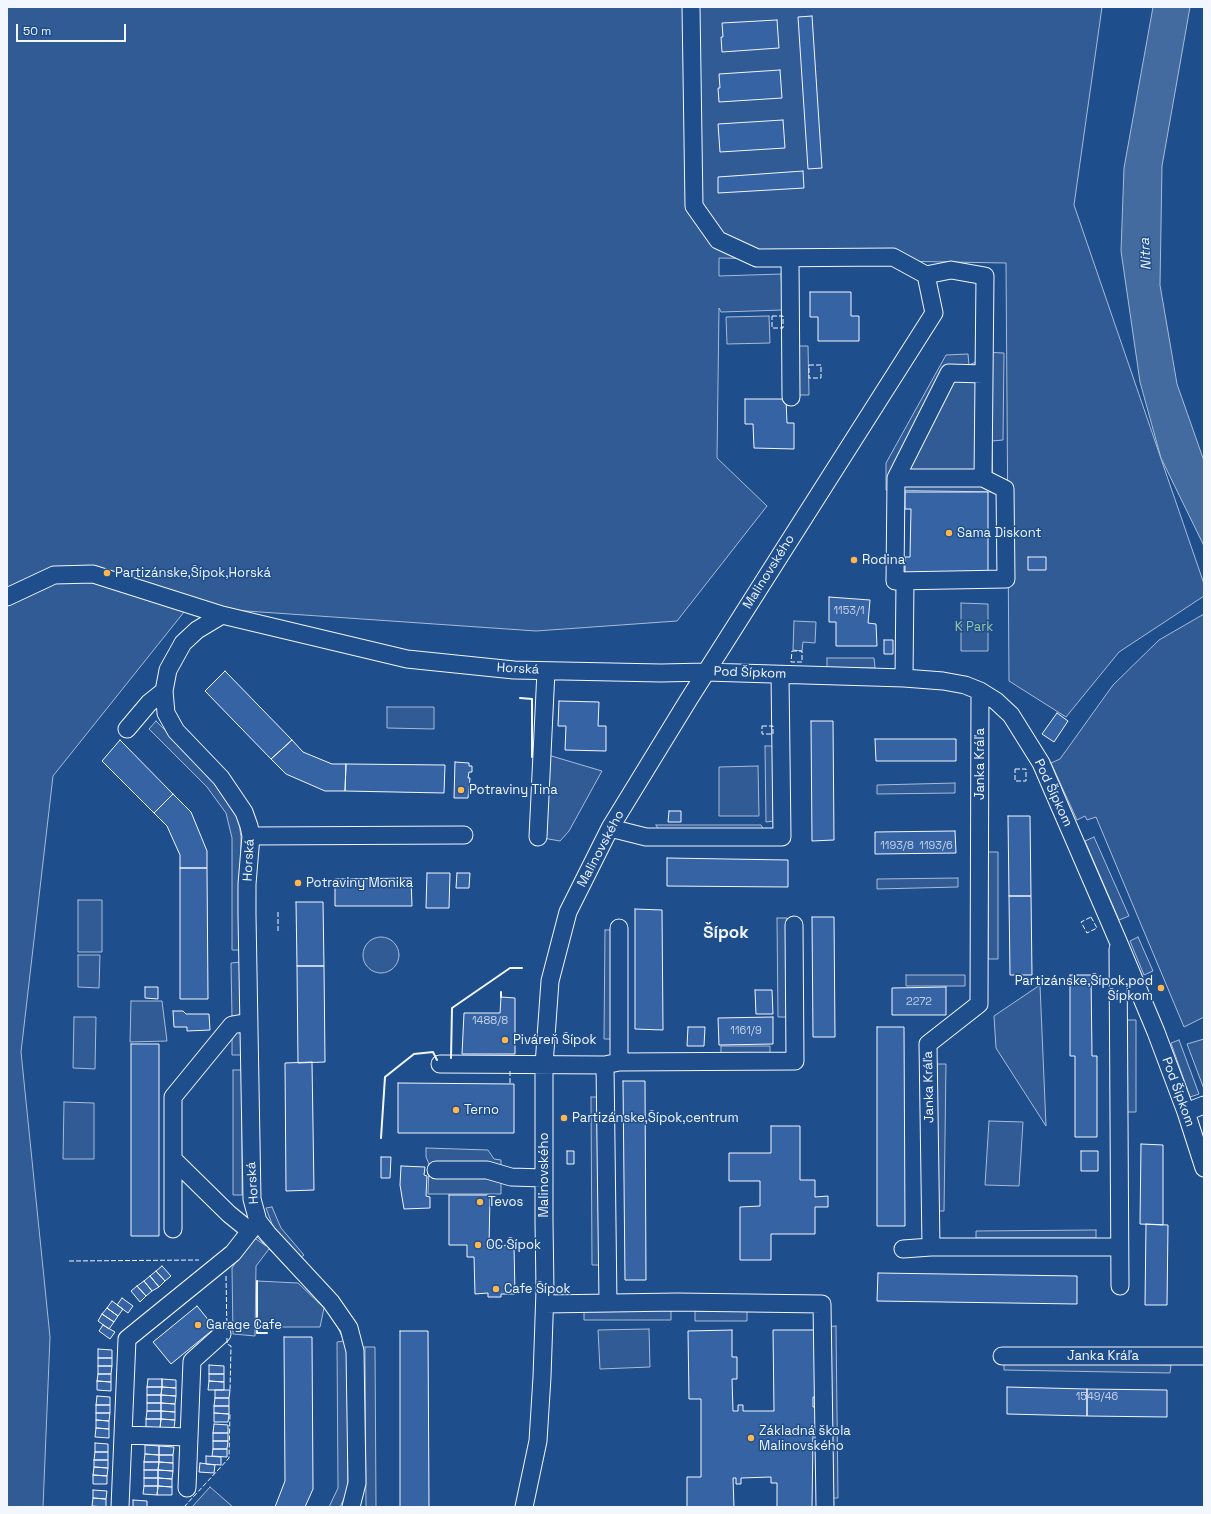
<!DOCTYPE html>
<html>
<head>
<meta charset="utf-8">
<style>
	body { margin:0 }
	#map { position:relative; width:1211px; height:1514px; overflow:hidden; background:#1f4e8c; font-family:"Space Grotesk",sans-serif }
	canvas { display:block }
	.frame { position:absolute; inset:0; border:8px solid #f2f6ff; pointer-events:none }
	.scale { position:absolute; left:16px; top:24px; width:110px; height:18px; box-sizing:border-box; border:2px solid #f2f6ff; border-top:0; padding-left:5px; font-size:12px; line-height:14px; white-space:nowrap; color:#f2f6ff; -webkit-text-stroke:3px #1f4e8c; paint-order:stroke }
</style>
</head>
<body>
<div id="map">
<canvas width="1211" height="1514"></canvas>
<div class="frame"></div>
<div class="scale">50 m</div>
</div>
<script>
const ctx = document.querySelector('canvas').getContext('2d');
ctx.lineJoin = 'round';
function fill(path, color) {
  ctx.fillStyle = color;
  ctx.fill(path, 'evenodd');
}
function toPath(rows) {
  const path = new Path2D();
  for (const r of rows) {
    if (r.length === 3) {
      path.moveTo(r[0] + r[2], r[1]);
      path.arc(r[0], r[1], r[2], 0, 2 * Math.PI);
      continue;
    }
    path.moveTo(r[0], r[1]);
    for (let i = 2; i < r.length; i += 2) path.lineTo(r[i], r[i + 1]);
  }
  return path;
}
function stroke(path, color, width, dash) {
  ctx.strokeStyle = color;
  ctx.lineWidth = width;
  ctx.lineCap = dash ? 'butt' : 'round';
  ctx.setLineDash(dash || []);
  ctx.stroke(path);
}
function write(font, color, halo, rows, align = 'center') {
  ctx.font = font + ' "Space Grotesk",sans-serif';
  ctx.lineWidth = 3;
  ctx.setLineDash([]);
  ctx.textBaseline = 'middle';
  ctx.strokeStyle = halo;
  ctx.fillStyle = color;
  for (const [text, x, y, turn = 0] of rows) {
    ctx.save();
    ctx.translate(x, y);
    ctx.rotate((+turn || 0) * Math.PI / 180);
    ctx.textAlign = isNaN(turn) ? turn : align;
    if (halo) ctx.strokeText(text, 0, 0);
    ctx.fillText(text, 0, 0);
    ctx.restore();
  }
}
const built = toPath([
	[7,7,1102,7,1074,205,1204,584,1204,596,1119,652,1066,717,1009,681,1006,263,719,258,719,276,781,274,783,310,721,312,719,308,717,458,767,506,677,621,536,631,188,607,53,776,21,1052,50,1337,43,1507,7,1507,7,7],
	[769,316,770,343,727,344,726,317,769,316],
	[797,346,808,346,809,395,797,395,797,346],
	[980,352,1004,353,1003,440,992,441,993,492,886,490,886,463,946,355,968,354,969,365,976,362,980,352],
	[961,603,988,604,988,651,961,651,961,603],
	[1204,614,1204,1017,1184,1027,1096,817,1087,820,1085,816,1077,820,1051,763,1060,759,1113,685,1159,640,1204,614],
	[794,621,816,622,815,643,803,642,802,651,793,650,794,621],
	[827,658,874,658,875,668,827,668,827,658],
	[387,707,434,707,434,729,387,728,387,707],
	[156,721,214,780,238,816,241,837,240,950,232,950,232,838,226,813,207,787,149,729,156,721],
	[765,746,773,746,774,821,766,822,765,746],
	[548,755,602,771,569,831,560,841,543,838,548,755],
	[758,766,759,816,719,816,719,767,758,766],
	[955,783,955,793,877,794,877,785,955,783],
	[656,825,761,825,766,834,661,834,656,825],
	[1094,837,1129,916,1119,920,1085,841,1094,837],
	[988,852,998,852,998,959,988,959,988,852],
	[958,878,958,887,877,889,877,879,958,878],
	[78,900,102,900,102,952,78,952,78,900],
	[777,918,787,918,788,1017,778,1017,777,918],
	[605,930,613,930,613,1039,604,1039,605,930],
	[1138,937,1153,971,1144,975,1130,941,1138,937],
	[381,955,18],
	[78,955,100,955,99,988,78,987,78,955],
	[241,962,242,1018,232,1018,231,963,241,962],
	[906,975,965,975,965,986,906,986,906,975],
	[1040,985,1046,1126,996,1048,994,1016,1040,985],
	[131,1001,162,1001,167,1041,130,1042,131,1001],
	[74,1017,96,1017,95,1069,73,1068,74,1017],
	[1127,1020,1136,1020,1136,1112,1127,1112,1127,1020],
	[232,1030,242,1030,243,1055,232,1055,232,1030],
	[1204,1039,1204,1089,1187,1044,1204,1039],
	[1179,1040,1199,1094,1190,1097,1171,1043,1179,1040],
	[721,1046,770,1046,770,1054,721,1054,721,1046],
	[937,1064,946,1064,944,1211,935,1211,937,1064],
	[233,1070,242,1070,242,1195,233,1195,233,1070],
	[591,1097,600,1097,601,1265,592,1265,591,1097],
	[64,1102,94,1103,94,1159,63,1159,64,1102],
	[989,1121,1023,1122,1019,1186,985,1185,989,1121],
	[426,1148,488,1150,494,1159,501,1160,501,1194,428,1194,429,1164,426,1157,426,1148],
	[272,1207,281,1228,304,1255,300,1258,280,1236,272,1224,266,1208,272,1207],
	[1096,1230,1096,1238,976,1238,976,1231,1096,1230],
	[261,1233,325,1306,269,1249,256,1266,255,1336,233,1334,232,1268,253,1237,266,1246,257,1237,261,1233],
	[257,1281,298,1283,324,1308,320,1327,257,1327,257,1281],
	[584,1310,671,1310,671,1320,584,1320,584,1310],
	[695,1311,747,1311,747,1321,695,1321,695,1311],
	[339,1317,347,1342,348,1490,340,1507,329,1507,338,1488,337,1342,344,1341,334,1319,339,1317],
	[836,1326,838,1498,827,1498,825,1327,836,1326],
	[649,1329,650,1367,600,1369,598,1330,649,1329],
	[365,1347,375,1347,376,1507,366,1507,365,1347],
	[1004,1362,1171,1365,1170,1373,1004,1370,1004,1362],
	[210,1487,233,1507,192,1507,210,1487]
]);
fill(built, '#305b95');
stroke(built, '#a8bbd7', 1);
const water = toPath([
	[1153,7,1190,7,1162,166,1160,285,1177,384,1204,461,1204,546,1161,458,1140,382,1121,251,1124,168,1153,7]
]);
fill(water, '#446ba0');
stroke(water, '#a8bbd7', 1);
const building = toPath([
	[812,16,822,168,808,169,798,17,812,16],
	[777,20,779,48,722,52,721,37,723,37,722,23,777,20],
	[780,70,782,98,719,102,718,88,720,88,719,74,780,70],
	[783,120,785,148,720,152,718,124,783,120],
	[803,171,804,188,718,193,718,177,803,171],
	[810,292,851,292,851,316,859,316,859,341,818,341,818,317,810,317,810,292],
	[745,399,786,399,787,423,794,423,794,449,754,448,753,424,745,424,745,399],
	[905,492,988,492,988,574,905,574,905,557,910,557,911,509,905,509,905,492],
	[1028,557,1046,557,1046,570,1028,570,1028,557],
	[829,597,870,600,868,623,876,624,877,646,836,646,836,622,829,622,829,597],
	[884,640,893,640,893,654,884,654,884,640],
	[225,671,292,740,271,759,205,691,225,671],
	[559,701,599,702,598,726,606,726,606,751,565,750,566,726,558,726,559,701],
	[1057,713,1068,721,1054,742,1042,734,1057,713],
	[811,721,833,721,834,840,812,841,811,721],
	[875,739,956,739,956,761,876,761,875,739],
	[120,740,173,794,154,813,102,761,120,740],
	[292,740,303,752,332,764,346,764,345,791,325,791,286,774,271,759,292,740],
	[455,762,469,763,469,766,472,766,472,772,469,772,468,778,470,778,468,798,454,798,455,762],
	[346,764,445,765,444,793,345,791,346,764],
	[173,794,191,812,207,851,207,868,180,868,180,855,167,826,154,813,173,794],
	[669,811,681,811,681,822,668,822,669,811],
	[1008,816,1030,816,1031,896,1009,896,1008,816],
	[955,831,956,853,875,854,875,832,955,831],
	[667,858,788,860,788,887,667,886,667,858],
	[180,868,207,868,208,999,180,999,180,868],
	[427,873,450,873,449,908,426,908,427,873],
	[457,873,470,873,469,888,456,888,457,873],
	[411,878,412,906,335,906,335,879,411,878],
	[1009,896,1031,896,1032,975,1010,975,1009,896],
	[296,902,323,902,324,966,297,966,296,902],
	[635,909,662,910,663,1030,635,1029,635,909],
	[812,917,834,917,835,1037,813,1037,812,917],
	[297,966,324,966,325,1062,298,1063,297,966],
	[1070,975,1091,975,1092,1056,1097,1056,1097,1137,1075,1137,1075,1056,1070,1056,1070,975],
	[145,987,158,987,158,999,145,998,145,987],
	[946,987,946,1015,892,1015,892,988,946,987],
	[755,990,772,990,773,1014,756,1014,755,990],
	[501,997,515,998,515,1054,462,1054,464,1013,500,1013,501,997],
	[173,1011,183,1011,186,1014,209,1014,210,1030,187,1031,187,1027,174,1027,173,1011],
	[773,1017,773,1044,719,1045,718,1018,773,1017],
	[688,1027,705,1027,704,1046,687,1046,688,1027],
	[877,1027,904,1027,905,1226,877,1226,877,1027],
	[131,1044,159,1044,159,1236,131,1236,131,1044],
	[312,1062,314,1190,286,1191,285,1063,312,1062],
	[623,1081,645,1081,646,1280,625,1280,623,1081],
	[398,1083,514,1084,514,1133,398,1133,398,1083],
	[771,1126,800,1126,800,1180,815,1180,815,1197,828,1196,828,1207,815,1207,815,1234,771,1234,771,1260,740,1260,740,1207,760,1206,760,1181,729,1181,729,1153,771,1153,771,1126],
	[1141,1144,1163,1145,1163,1225,1140,1224,1141,1144],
	[567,1151,574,1151,574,1164,567,1164,567,1151],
	[1081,1151,1098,1151,1098,1171,1081,1171,1081,1151],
	[381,1157,391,1157,390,1178,381,1178,381,1157],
	[401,1166,425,1167,424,1175,427,1176,426,1196,430,1197,430,1208,404,1209,400,1185,401,1166],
	[449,1195,490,1195,489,1246,514,1245,515,1294,501,1294,501,1297,488,1297,488,1293,475,1294,474,1257,467,1257,467,1245,449,1245,449,1195],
	[1146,1224,1168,1225,1167,1305,1145,1305,1146,1224],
	[162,1266,171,1276,165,1281,156,1271,162,1266],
	[156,1271,165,1281,159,1287,150,1276,156,1271],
	[878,1273,1077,1276,1077,1304,877,1301,878,1273],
	[150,1276,159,1287,152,1291,144,1281,150,1276],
	[144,1281,152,1291,146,1296,137,1286,144,1281],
	[137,1286,146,1296,140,1302,131,1291,137,1286],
	[122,1298,133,1306,128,1313,117,1305,122,1298],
	[112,1301,123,1309,118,1316,107,1308,112,1301],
	[197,1306,215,1328,171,1364,153,1342,197,1306],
	[107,1308,118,1316,114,1322,102,1314,107,1308],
	[102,1314,114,1322,109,1329,98,1321,102,1314],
	[103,1325,115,1332,110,1339,99,1331,103,1325],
	[732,1330,732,1357,737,1357,737,1379,732,1379,733,1411,738,1411,738,1405,743,1405,743,1411,774,1411,773,1330,815,1330,816,1397,813,1397,813,1407,817,1407,816,1436,813,1436,812,1507,777,1507,777,1483,771,1483,771,1477,741,1478,741,1484,736,1484,736,1478,733,1478,734,1507,687,1507,687,1477,701,1477,701,1399,689,1399,688,1331,732,1330],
	[400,1331,428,1331,429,1507,400,1507,400,1331],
	[284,1337,312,1337,313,1489,305,1507,275,1507,285,1481,284,1337],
	[98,1349,112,1350,112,1358,98,1358,98,1349],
	[98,1358,112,1358,112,1366,98,1366,98,1358],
	[209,1365,224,1366,224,1374,209,1374,209,1365],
	[98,1366,112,1366,111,1374,98,1374,98,1366],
	[98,1374,111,1374,111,1382,97,1381,98,1374],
	[209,1374,224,1374,224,1382,209,1381,209,1374],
	[148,1379,162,1379,162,1387,147,1387,148,1379],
	[162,1379,176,1380,176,1388,162,1387,162,1379],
	[97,1381,111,1382,111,1391,97,1390,97,1381],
	[209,1381,224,1382,224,1390,208,1390,209,1381],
	[147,1387,162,1387,161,1395,147,1395,147,1387],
	[162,1387,176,1388,176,1396,161,1395,162,1387],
	[1007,1387,1087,1389,1087,1416,1007,1414,1007,1387],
	[1087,1389,1167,1390,1167,1417,1087,1416,1087,1389],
	[215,1390,230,1390,229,1398,215,1398,215,1390],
	[147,1395,161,1395,161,1403,147,1403,147,1395],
	[161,1395,176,1396,175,1404,161,1403,161,1395],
	[97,1396,110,1397,110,1405,96,1405,97,1396],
	[215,1398,229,1398,229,1406,214,1406,215,1398],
	[147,1403,161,1403,161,1411,147,1411,147,1403],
	[161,1403,175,1404,175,1412,161,1411,161,1403],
	[96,1405,110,1405,110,1413,96,1413,96,1405],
	[214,1406,229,1406,229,1414,214,1413,214,1406],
	[147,1411,161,1411,161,1419,146,1419,147,1411],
	[161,1411,175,1412,175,1420,161,1419,161,1411],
	[96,1413,110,1413,109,1421,96,1420,96,1413],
	[214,1413,229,1414,228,1422,214,1422,214,1413],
	[146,1419,161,1419,160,1428,146,1427,146,1419],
	[161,1419,175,1420,174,1428,160,1428,161,1419],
	[96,1420,109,1421,109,1429,96,1428,96,1420],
	[214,1424,228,1425,228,1433,213,1433,214,1424],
	[96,1428,109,1429,109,1438,95,1437,96,1428],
	[213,1433,228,1433,228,1441,213,1441,213,1433],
	[213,1441,228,1441,227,1449,213,1449,213,1441],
	[95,1443,108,1444,108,1452,95,1452,95,1443],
	[145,1445,159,1446,159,1455,145,1454,145,1445],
	[159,1446,174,1447,173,1455,159,1455,159,1446],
	[213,1449,227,1449,227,1457,212,1456,213,1449],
	[95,1452,108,1452,108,1460,94,1460,95,1452],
	[145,1454,159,1455,159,1462,144,1462,145,1454],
	[159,1455,173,1455,173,1463,159,1462,159,1455],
	[206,1456,221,1457,221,1465,206,1464,206,1456],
	[94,1460,108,1460,108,1468,94,1467,94,1460],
	[144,1462,159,1462,158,1470,144,1470,144,1462],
	[159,1462,173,1463,173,1471,158,1470,159,1462],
	[200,1463,215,1465,214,1473,199,1472,200,1463],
	[94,1467,108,1468,107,1476,93,1475,94,1467],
	[144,1470,158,1470,158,1478,144,1478,144,1470],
	[158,1470,173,1471,172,1479,158,1478,158,1470],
	[93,1475,107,1476,107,1484,93,1484,93,1475],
	[144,1478,158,1478,158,1486,144,1486,144,1478],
	[158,1478,172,1479,172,1487,158,1486,158,1478],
	[144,1486,158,1486,157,1495,143,1494,144,1486],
	[158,1486,172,1487,172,1495,157,1495,158,1486],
	[93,1490,107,1491,106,1499,93,1498,93,1490],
	[93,1498,106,1499,106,1507,92,1506,93,1498],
	[133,1500,147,1501,147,1507,133,1507,133,1500]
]);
fill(building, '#3563a3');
stroke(building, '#f2f6ff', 1);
const minor = toPath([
	[691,7,694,206,718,240,757,258,893,257,926,275,951,270,985,276,983,478,896,478],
	[790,258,791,397],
	[983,478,1005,489,1006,579,895,581,896,478,949,373,984,374],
	[7,597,54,575,93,574,222,615],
	[904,678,905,581],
	[127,729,149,703,164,691],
	[610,828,646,837,782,837,780,675],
	[251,836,464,835],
	[538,837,546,671],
	[619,928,619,1062],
	[1118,949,1120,1286],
	[440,1064,605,1065,619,1062,795,1061,794,925],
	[605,1065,608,1303],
	[1186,1112,1204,1105],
	[173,1159,229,1214,250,1231],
	[436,1170,487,1170,511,1177,544,1178],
	[173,1229,173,1097,232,1025,249,1022],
	[931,1247,928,1044,979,1004,980,691],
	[903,1249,931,1247,1119,1247],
	[545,1304,677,1302,822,1304,825,1507],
	[1002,1356,1204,1356],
	[123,1435,189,1437],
	[187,1488,192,1361,222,1334],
	[120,1507,127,1339,233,1253,258,1221],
	[351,1507,357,1483,355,1351,349,1328,331,1302,268,1234,258,1221,252,1199,247,915,247,884,251,836,249,826,244,812,221,778,176,731,166,713,164,691,168,670,183,643,197,630,222,615,407,659,514,670,661,673,706,672,904,678,943,681,965,685,980,691,996,701,1011,715,1041,763,1118,941,1156,1032,1186,1112,1204,1168],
	[524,1507,538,1441,542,1377,545,1290,544,1221,544,1065,550,981,568,912,610,828,689,699,934,313,926,275]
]);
stroke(minor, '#f2f6ff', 19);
stroke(minor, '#1f4e8c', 17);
stroke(toPath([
	[772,316,783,316,783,328,772,328,772,316],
	[809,365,821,365,821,378,809,378,809,365],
	[792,651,802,651,802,662,791,662,792,651],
	[762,726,773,726,773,734,762,734,762,726],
	[1015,769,1026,769,1026,781,1015,781,1015,769],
	[278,912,278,932],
	[1091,917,1097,928,1087,933,1081,922,1091,917],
	[510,1071,510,1084],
	[69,1261,199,1260],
	[226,1276,227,1332],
	[227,1338,227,1344,231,1346,230,1391],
	[184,1507,229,1458,230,1413]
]), '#f2f6ff', 1, [5, 2]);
stroke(toPath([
	[520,698,532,699,532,757],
	[501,992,501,997],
	[451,1058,452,1008,510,968,522,968],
	[381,1138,385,1077,414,1054,433,1052,437,1060],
	[257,1281,257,1333,267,1333]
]), '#f2f6ff', 2);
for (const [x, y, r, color] of [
	[949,533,4,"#ffb74d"],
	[854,560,4,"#ffb74d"],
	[107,573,4,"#ffb74d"],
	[461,790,4,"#ffb74d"],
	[298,883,4,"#ffb74d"],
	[1161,988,4,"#ffb74d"],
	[505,1040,4,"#ffb74d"],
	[456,1110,4,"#ffb74d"],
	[564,1118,4,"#ffb74d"],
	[480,1202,4,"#ffb74d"],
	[478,1245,4,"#ffb74d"],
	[496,1289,4,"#ffb74d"],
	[198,1325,4,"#ffb74d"],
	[751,1438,4,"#ffb74d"]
]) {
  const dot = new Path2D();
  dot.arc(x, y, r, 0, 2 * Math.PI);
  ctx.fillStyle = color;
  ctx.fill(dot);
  stroke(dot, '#1f4e8c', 1.5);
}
write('11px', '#c3d1e8', null, [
	["1153/1",849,611],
	["1193/8",897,846],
	["1193/6",936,846],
	["2272",919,1002],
	["1488/8",490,1021],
	["1161/9",746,1031],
	["1549/46",1097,1397]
]);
write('13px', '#f2f6ff', '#1f4e8c', [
	["Sama Diskont",957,533],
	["Rodina",862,560],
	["Partizánske,Šípok,Horská",115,573],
	["Potraviny Tina",469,790],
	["Potraviny Monika",306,883],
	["Partizánske,Šípok,pod",1153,981,"right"],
	["Šípkom",1153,996,"right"],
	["Piváreň Šípok",513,1040],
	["Terno",464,1110],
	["Partizánske,Šípok,centrum",572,1118],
	["Tevos",488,1202],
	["OC Šípok",486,1245],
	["Cafe Šípok",504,1289],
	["Garage Cafe",206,1325],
	["Základná škola",759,1431],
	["Malinovského",759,1446]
], 'left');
write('13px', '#f2f6ff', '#1f4e8c', [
	["Malinovského",769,572,-58],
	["Horská",518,669,3],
	["Pod Šípkom",750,673,2],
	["Janka Kráľa",980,764,-90],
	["Pod Šípkom",1053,793,65],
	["Malinovského",601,849,-62],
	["Horská",249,860,-87],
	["Janka Kráľa",929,1087,-91],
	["Pod Šípkom",1178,1092,70],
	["Malinovského",544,1175,-90],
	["Horská",253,1183,-94],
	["Janka Kráľa",1103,1356]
]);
write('13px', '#97c8a6', '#1f4e8c', [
	["K Park",974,627]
]);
write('italic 14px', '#f2f6ff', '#1f4e8c', [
	["Nitra",1146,254,-93]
]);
write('bold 17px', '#f2f6ff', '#1f4e8c', [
	["Šípok",726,933]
]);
</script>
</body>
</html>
